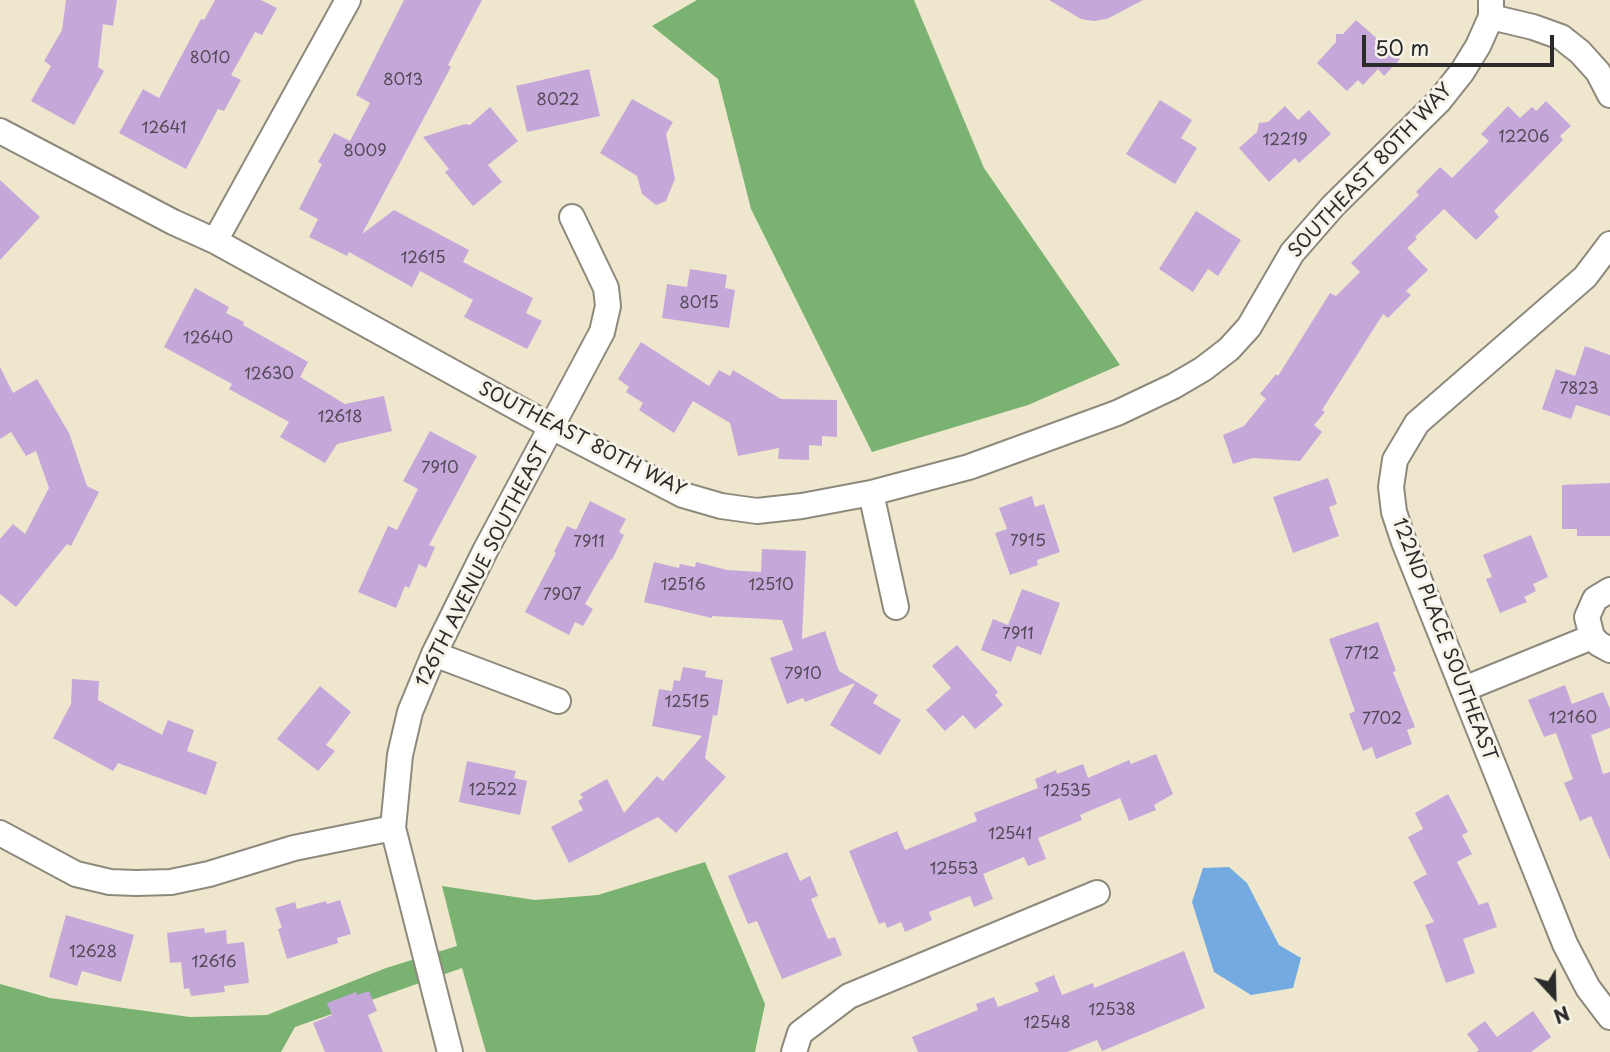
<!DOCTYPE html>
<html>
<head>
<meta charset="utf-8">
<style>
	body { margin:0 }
	#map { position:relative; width:1610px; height:1052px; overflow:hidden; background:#efe7cd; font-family:"Playpen Sans",sans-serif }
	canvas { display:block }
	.north { position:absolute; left:1519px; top:961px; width:70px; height:70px; -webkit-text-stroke:5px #f7f3e8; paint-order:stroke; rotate:158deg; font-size:19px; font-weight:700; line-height:28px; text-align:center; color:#2b2b2b }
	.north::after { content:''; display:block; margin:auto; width:24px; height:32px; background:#2b2b2b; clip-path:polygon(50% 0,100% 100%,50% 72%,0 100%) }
	.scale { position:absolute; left:1362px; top:35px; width:192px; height:32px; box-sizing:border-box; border:4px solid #2b2b2b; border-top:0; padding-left:9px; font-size:21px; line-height:24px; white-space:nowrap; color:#2b2b2b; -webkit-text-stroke:5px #f7f3e8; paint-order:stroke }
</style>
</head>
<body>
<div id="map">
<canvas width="1610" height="1052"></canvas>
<div class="north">N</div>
<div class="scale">50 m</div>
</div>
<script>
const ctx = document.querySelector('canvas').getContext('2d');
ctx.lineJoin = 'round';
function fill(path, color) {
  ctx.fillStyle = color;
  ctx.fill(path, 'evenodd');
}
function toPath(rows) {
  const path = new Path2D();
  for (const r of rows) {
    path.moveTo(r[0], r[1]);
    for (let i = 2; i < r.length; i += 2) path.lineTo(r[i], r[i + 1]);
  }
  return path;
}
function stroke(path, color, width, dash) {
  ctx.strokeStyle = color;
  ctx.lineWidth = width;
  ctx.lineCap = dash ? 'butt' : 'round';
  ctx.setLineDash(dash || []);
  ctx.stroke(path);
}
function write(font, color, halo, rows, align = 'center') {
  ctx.font = font + ' "Playpen Sans",sans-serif';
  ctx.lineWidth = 6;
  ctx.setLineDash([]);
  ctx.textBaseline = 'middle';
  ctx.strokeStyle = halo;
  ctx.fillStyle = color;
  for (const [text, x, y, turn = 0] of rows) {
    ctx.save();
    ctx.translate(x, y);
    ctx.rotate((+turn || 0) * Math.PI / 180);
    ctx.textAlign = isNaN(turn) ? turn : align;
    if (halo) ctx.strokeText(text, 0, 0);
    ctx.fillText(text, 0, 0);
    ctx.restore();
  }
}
fill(toPath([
	[697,0,914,0,984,168,1120,365,1028,405,872,452,751,209,718,79,652,26],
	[705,862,765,1004,755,1052,486,1052,462,968,295,1027,281,1052,0,1052,0,984,50,998,190,1017,267,1015,386,968,457,946,442,886,535,900,598,895]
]), '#7ab271');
fill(toPath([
	[1229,867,1247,883,1279,945,1301,958,1293,988,1251,995,1214,972,1192,902,1203,868]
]), '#72aae1');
fill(toPath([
	[66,0,117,0,113,26,103,24,98,67,104,71,74,125,31,101,51,66,44,61,62,30],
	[215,0,261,0,277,8,262,35,255,32,231,75,241,80,224,111,218,109,186,169,119,133,143,89,159,98,201,19,204,20],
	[404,0,482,0,448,65,451,67,362,234,394,210,469,250,463,262,533,298,526,313,542,321,527,349,464,317,473,300,420,271,412,287,349,252,347,256,309,237,318,219,299,209,322,164,318,162,334,133,350,141,370,103,356,95],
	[1049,0,1143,0,1107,19,1094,21,1081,19],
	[1356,20,1400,59,1384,76,1378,69,1363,85,1358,80,1347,91,1317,63,1336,42,1336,34,1343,34],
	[589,69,600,116,527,132,516,86],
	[632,99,673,122,666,134,675,179,666,201,656,205,642,194,637,176,600,153],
	[1160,100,1192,120,1181,138,1197,148,1175,184,1126,154],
	[1546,101,1571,126,1560,136,1563,140,1494,211,1499,217,1476,240,1444,209,1415,237,1417,239,1407,248,1428,270,1406,291,1411,295,1388,318,1383,314,1322,410,1325,412,1314,425,1322,432,1300,461,1253,458,1233,464,1223,435,1244,426,1266,399,1260,394,1276,374,1278,376,1330,293,1336,296,1360,272,1351,263,1419,195,1416,192,1440,167,1452,178,1489,141,1481,134,1508,106,1520,118,1532,107,1536,111],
	[1285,106,1298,120,1309,110,1331,134,1299,163,1295,158,1269,182,1239,148,1257,132,1259,123,1268,122],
	[490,107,518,141,488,165,502,182,473,206,445,172,449,169,423,137,465,124,470,125],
	[0,180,40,217,0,260],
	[1196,211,1241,240,1218,276,1208,269,1193,292,1159,269],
	[690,269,727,275,725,288,735,290,729,328,662,318,667,284,687,287],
	[195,288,229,307,226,313,244,322,243,325,308,362,300,377,345,404,384,396,392,431,337,444,325,463,280,437,289,422,229,389,232,384,164,347],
	[641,342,709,386,719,370,730,376,733,370,781,399,837,400,837,437,822,436,822,446,809,445,809,460,778,459,779,448,738,456,730,423,693,401,674,433,639,410,643,403,626,392,629,387,618,379],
	[1585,346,1610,355,1610,416,1576,405,1571,419,1542,409,1556,369,1575,376],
	[0,367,13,393,37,379,69,433,87,486,99,492,71,546,67,544,16,607,0,594,0,539,13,524,25,534,49,488,36,451,26,456,11,432,0,439],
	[430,431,477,456,429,545,435,547,426,568,419,564,409,588,405,586,396,608,358,592,388,526,397,530,418,489,403,481],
	[1328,478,1337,504,1329,507,1339,536,1293,553,1273,497],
	[1610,483,1610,536,1577,536,1577,529,1562,529,1562,485],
	[1032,496,1035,507,1044,504,1060,552,1037,560,1038,565,1010,575,995,533,1007,529,999,508],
	[590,501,626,519,619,532,624,535,612,560,611,559,585,604,593,609,583,626,575,622,569,635,525,612,556,553,554,552,567,526,576,530],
	[1531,535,1548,577,1533,584,1536,591,1524,597,1527,602,1500,613,1486,579,1492,577,1483,555],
	[762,549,806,551,802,639,825,631,839,671,878,695,873,703,901,720,880,755,830,725,855,683,805,702,803,698,787,704,770,658,793,650,782,620,712,616,712,618,644,602,654,562,679,568,680,564,695,567,696,562,727,570,761,572],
	[1022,589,1060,603,1041,655,1017,646,1011,662,981,650,993,619,1008,625],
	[1378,622,1396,671,1393,672,1415,727,1407,730,1412,744,1376,759,1372,747,1363,751,1349,714,1355,711,1329,639],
	[957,645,998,692,995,695,1003,705,975,729,963,715,945,731,926,710,951,688,932,666],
	[683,667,706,671,705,677,723,680,717,716,713,715,705,758,726,777,676,833,658,817,569,863,551,827,583,810,578,801,583,798,580,794,607,779,624,813,657,776,663,781,702,736,652,726,659,689,672,691,674,680,680,681],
	[72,679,99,681,98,700,162,735,168,720,194,730,187,751,217,762,206,795,118,763,113,771,53,738,71,704],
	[1565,685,1572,704,1603,692,1610,709,1610,728,1591,735,1603,774,1610,772,1610,860,1591,816,1580,821,1564,783,1573,779,1556,733,1544,737,1528,700],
	[320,686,351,712,326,745,335,751,318,771,277,739],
	[1156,754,1173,794,1154,805,1156,810,1129,821,1120,798,1080,815,1082,820,1038,838,1046,859,1028,866,1024,857,983,874,993,899,974,907,970,896,929,912,932,920,905,932,901,922,887,928,885,922,879,924,849,851,897,831,905,850,977,821,974,813,1038,788,1035,779,1056,770,1057,774,1083,764,1088,778,1129,760,1131,764],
	[467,761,516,771,514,778,527,781,520,815,459,802],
	[1448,794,1468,832,1462,835,1472,854,1457,862,1479,905,1488,902,1497,927,1463,939,1475,973,1446,983,1425,925,1434,922,1413,882,1427,874,1408,837,1423,829,1415,813],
	[787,852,800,881,810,876,818,896,811,899,828,939,835,937,842,955,782,979,757,921,748,924,728,876],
	[340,900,351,934,337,938,338,943,287,959,278,929,282,928,275,908,295,902,297,909,326,901,327,904],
	[66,915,134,935,121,982,82,971,77,986,49,977],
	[204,928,205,933,226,930,227,944,244,942,249,983,224,986,225,992,191,996,189,988,184,989,181,962,170,963,167,933],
	[1184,951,1205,1008,1102,1051,1097,1040,1067,1052,918,1052,912,1037,978,1010,976,1004,994,997,998,1007,1039,991,1035,983,1054,975,1062,995,1093,983,1094,988],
	[369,991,377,1011,368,1015,383,1052,325,1052,313,1023,332,1015,327,1003,356,992,357,995],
	[1533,1011,1551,1037,1531,1052,1476,1052,1479,1050,1467,1034,1485,1021,1497,1037]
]), '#c6a7da');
const minor = toPath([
	[1491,17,1533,27,1561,37,1580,52,1598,72,1610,95],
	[0,131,173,222,215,241,552,427,683,495,721,506,757,511,802,506,871,493,969,467,1117,413,1174,386,1203,369,1229,349,1249,327,1292,253,1333,206,1439,101,1462,72,1478,46,1491,17,1491,0],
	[215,241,348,0],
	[1610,244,1585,277,1417,423,1395,460,1391,487,1394,512,1404,542,1565,944,1588,988,1610,1017],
	[871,493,896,607],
	[1610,590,1595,599,1587,617,1592,637,1599,644,1610,650],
	[434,654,558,701],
	[1464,689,1592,637],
	[0,833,76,874,110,882,136,883,171,882,209,874,294,848,393,828],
	[450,1052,393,828,400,755,410,712,434,654,485,551,602,332,608,306,606,288,572,217],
	[794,1052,800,1033,849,996,1097,893]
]);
stroke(minor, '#8d897c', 28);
stroke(minor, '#fff', 24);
write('16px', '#524a57', null, [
	["8010",210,59],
	["8013",403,81],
	["8022",558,101],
	["12641",164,129],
	["12206",1524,138],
	["12219",1285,141],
	["8009",365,152],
	["12615",423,259],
	["8015",699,304],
	["12640",208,339],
	["12630",269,375],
	["7823",1579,390],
	["12618",340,418],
	["7910",440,469],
	["7915",1028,542],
	["7911",589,543],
	["12516",683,586],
	["12510",771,586],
	["7907",562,596],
	["7911",1018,635],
	["7712",1362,655],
	["7910",803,675],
	["12515",687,703],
	["12160",1573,719],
	["7702",1382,720],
	["12522",493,791],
	["12535",1067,792],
	["12541",1010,835],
	["12553",954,870],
	["12628",93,953],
	["12616",214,963],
	["12538",1112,1011],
	["12548",1047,1024]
]);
write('19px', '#2b2b2b', '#f7f3e8', [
	["SOUTHEAST 80TH WAY",1371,171,-47],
	["SOUTHEAST 80TH WAY",582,440,27],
	["126TH AVENUE SOUTHEAST",483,565,-63],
	["122ND PLACE SOUTHEAST",1444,640,69]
]);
</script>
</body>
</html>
